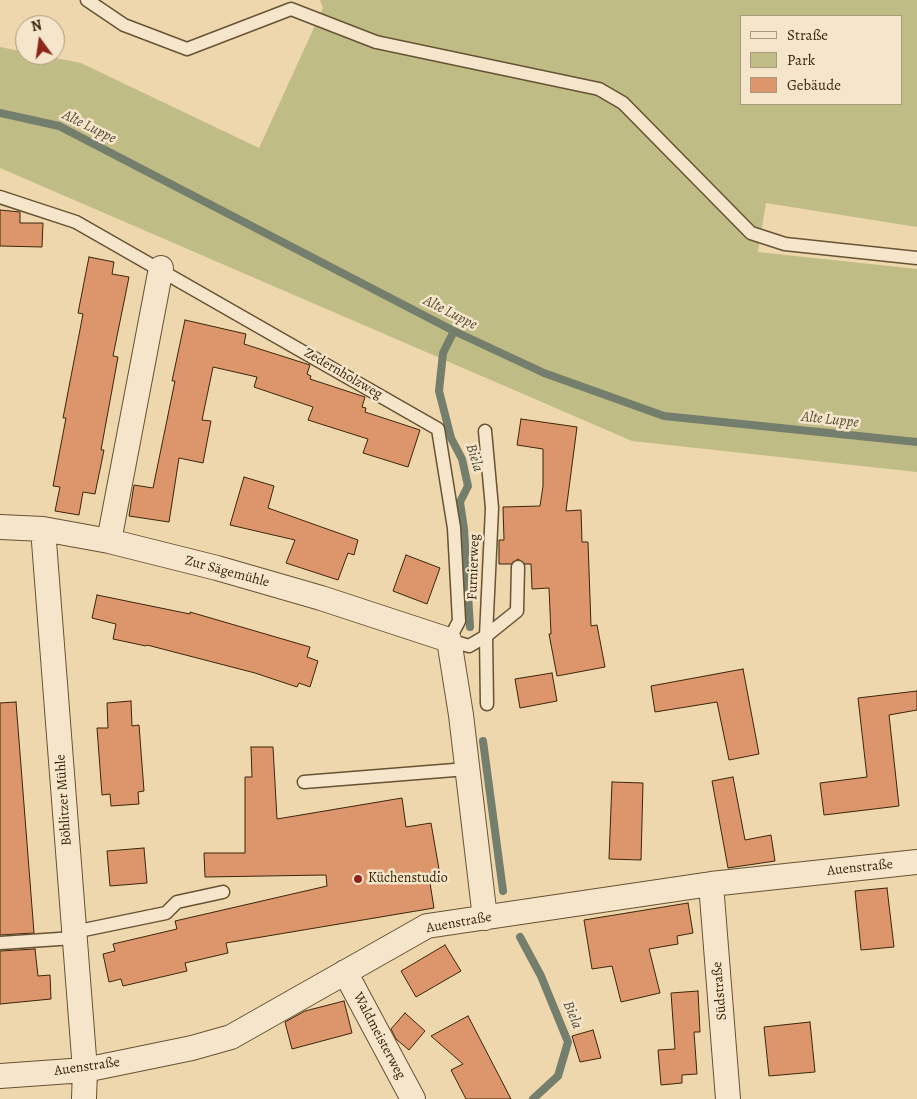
<!DOCTYPE html>
<html>
<head>
<meta charset="utf-8">
<style>
	body { margin:0 }
	#map { position:relative; width:917px; height:1099px; overflow:hidden; background:#efd7ad; font-family:Alegreya,serif }
	canvas { display:block }
	.legend { position:absolute; left:740px; top:15px; width:162px; height:90px; box-sizing:border-box; background:#f5e5ca; border:1px solid #aa997d; margin:0; padding:6px 9px; list-style:none; font-size:15px; color:#3a260a }
	.legend li { display:flex; align-items:center; gap:10px; height:25px }
	.legend b { width:25px; border:1px solid #aa997d }
	.north { position:absolute; left:15px; top:15px; width:50px; height:50px; box-sizing:border-box; background:#f5e5ca; border:1px solid #aa997d; border-radius:50%; rotate:346deg; font-size:14px; font-weight:700; line-height:20px; text-align:center; color:#3a260a }
	.north::after { content:''; display:block; margin:auto; width:18px; height:22px; background:#8f2418; clip-path:polygon(50% 0,100% 100%,50% 72%,0 100%) }
</style>
</head>
<body>
<div id="map">
<canvas width="917" height="1099"></canvas>
<ul class="legend">
<li><b style="height:6px;background:#f5e5ca"></b>Straße</li>
<li><b style="height:14px;background:#c0bc85"></b>Park</li>
<li><b style="height:14px;background:#dd956c"></b>Gebäude</li>
</ul>
<div class="north">N</div>
</div>
<script>
const ctx = document.querySelector('canvas').getContext('2d');
ctx.lineJoin = 'round';
function fill(path, color) {
  ctx.fillStyle = color;
  ctx.fill(path, 'evenodd');
}
function toPath(rows) {
  const path = new Path2D();
  for (const r of rows) {
    path.moveTo(r[0], r[1]);
    for (let i = 2; i < r.length; i += 2) path.lineTo(r[i], r[i + 1]);
  }
  return path;
}
function stroke(path, color, width, dash) {
  ctx.strokeStyle = color;
  ctx.lineWidth = width;
  ctx.lineCap = dash ? 'butt' : 'round';
  ctx.setLineDash(dash || []);
  ctx.stroke(path);
}
function write(font, color, halo, rows, align = 'center') {
  ctx.font = font + ' Alegreya,serif';
  ctx.lineWidth = 5;
  ctx.setLineDash([]);
  ctx.textBaseline = 'middle';
  ctx.strokeStyle = halo;
  ctx.fillStyle = color;
  for (const [text, x, y, turn = 0] of rows) {
    ctx.save();
    ctx.translate(x, y);
    ctx.rotate((+turn || 0) * Math.PI / 180);
    ctx.textAlign = isNaN(turn) ? turn : align;
    if (halo) ctx.strokeText(text, 0, 0);
    ctx.fillText(text, 0, 0);
    ctx.restore();
  }
}
fill(toPath([
	[320,0,917,0,917,227,766,203,758,252,917,269,917,472,632,441,0,168,0,47,25,52,25,55,40,55,81,63,259,148,323,8],
	[741,16,901,16,901,104,741,104]
]), '#c0bc85');
stroke(toPath([
	[0,113,59,126,454,331,544,373,664,416,917,442],
	[454,331,443,353,439,391,451,438,462,459,468,486,460,502,464,529,470,627],
	[483,741,503,891],
	[520,937,541,976,568,1042,558,1076,533,1099]
]), '#747e6c', 8);
const building = toPath([
	[0,210,20,212,20,223,43,223,42,247,0,246,0,210],
	[89,257,114,262,112,274,129,277,113,356,118,357,101,450,104,450,95,494,83,492,79,515,55,511,60,487,53,486,66,418,63,418,83,314,78,313,89,257],
	[185,320,246,334,244,344,310,365,307,374,311,376,310,379,365,397,362,407,366,408,365,412,420,430,408,467,363,453,368,439,308,420,313,407,254,387,257,377,213,367,202,420,211,421,203,463,179,458,169,522,129,516,134,485,153,488,175,381,172,381,185,320],
	[521,419,577,427,566,511,581,510,582,542,588,542,591,626,597,625,605,667,557,676,549,634,551,634,549,588,532,589,531,564,525,564,518,559,511,564,499,564,499,540,504,540,503,507,540,506,543,486,543,449,517,445,521,419],
	[244,477,274,486,268,508,358,540,354,555,348,553,338,580,286,563,295,540,230,525,244,477],
	[406,555,440,568,427,604,393,591,406,555],
	[97,595,190,614,190,612,310,647,307,657,318,661,310,687,299,683,297,687,255,673,147,645,146,646,113,639,116,624,92,618,97,595],
	[743,669,759,754,729,760,717,702,655,712,651,686,743,669],
	[552,673,557,701,520,708,515,679,552,673],
	[917,691,917,710,889,715,899,806,824,815,820,783,867,777,858,698,917,691],
	[131,701,132,726,139,725,144,791,138,792,139,804,111,806,110,794,102,795,97,728,108,728,107,703,131,701],
	[16,702,34,933,0,935,0,703,16,702],
	[251,747,273,747,277,819,402,798,406,827,431,823,440,875,429,877,434,908,226,943,228,953,185,963,187,971,123,986,121,979,109,982,103,954,115,951,113,944,177,929,175,921,327,886,326,875,205,877,204,853,245,853,245,777,252,777,251,747],
	[733,777,745,840,771,835,775,861,728,868,712,781,733,777],
	[612,782,643,783,641,860,609,859,612,782],
	[144,848,147,883,110,886,107,851,144,848],
	[887,888,894,947,861,950,855,891,887,888],
	[688,903,693,933,677,936,678,944,649,949,660,993,621,1002,612,966,592,969,584,920,688,903],
	[445,945,461,971,416,997,401,971,445,945],
	[35,949,38,976,50,975,51,999,0,1004,0,951,35,949],
	[698,991,700,1032,694,1032,697,1074,682,1075,682,1083,661,1085,658,1050,675,1049,671,993,698,991],
	[344,1001,352,1033,292,1049,285,1022,305,1011,344,1001],
	[405,1013,425,1031,409,1050,396,1039,391,1029,405,1013],
	[468,1016,511,1099,466,1099,451,1070,463,1064,431,1036,468,1016],
	[810,1022,815,1072,769,1076,764,1027,810,1022],
	[593,1030,601,1058,580,1062,572,1036,593,1030]
]);
fill(building, '#dd956c');
stroke(building, '#3a260a', 1);
const lane = toPath([
	[87,0,124,25,187,49,291,9,376,42,599,89,623,103,751,233,785,244,917,258],
	[0,197,76,222,438,429,454,528,459,621,449,640,469,646,486,636,517,611,518,567],
	[485,431,492,508,486,636,487,704],
	[304,782,467,769],
	[74,932,166,913,177,902,223,892],
	[0,943,74,938]
]);
const street = toPath([
	[0,527,43,529,109,541,217,568,321,598,449,640,461,715,485,918],
	[43,529,85,1070,84,1099],
	[109,541,161,268],
	[711,884,728,1099],
	[345,972,413,1099],
	[0,1076,85,1070,192,1048,231,1037,427,926,711,884,917,862]
]);
stroke(lane, '#675233', 15);
stroke(street, '#675233', 26);
stroke(lane, '#f5e5ca', 12);
stroke(street, '#f5e5ca', 24);
for (const [x, y, r, color] of [
	[358,879,5,"#8f2418"]
]) {
  const dot = new Path2D();
  dot.arc(x, y, r, 0, 2 * Math.PI);
  ctx.fillStyle = color;
  ctx.fill(dot);
  stroke(dot, '#f5e5ca', 2);
}
write('14px', '#3a260a', '#f5e5ca', [
	["Zedernholzweg",343,374,30],
	["Furnierweg",474,567,-88],
	["Zur Sägemühle",227,572,15],
	["Böhlitzer Mühle",64,800,-94],
	["Auenstraße",860,868,-6],
	["Auenstraße",459,923,-10],
	["Südstraße",720,991,-95],
	["Waldmeisterweg",379,1036,62],
	["Auenstraße",87,1067,-8]
]);
write('14px', '#3a260a', '#f5e5ca', [
	["Küchenstudio",368,879]
], 'left');
write('italic 15px', '#524b33', '#f5e5ca', [
	["Alte Luppe",89,127,26],
	["Alte Luppe",450,313,27],
	["Alte Luppe",830,420,6],
	["Biela",474,458,73],
	["Biela",572,1015,68]
]);
</script>
</body>
</html>
